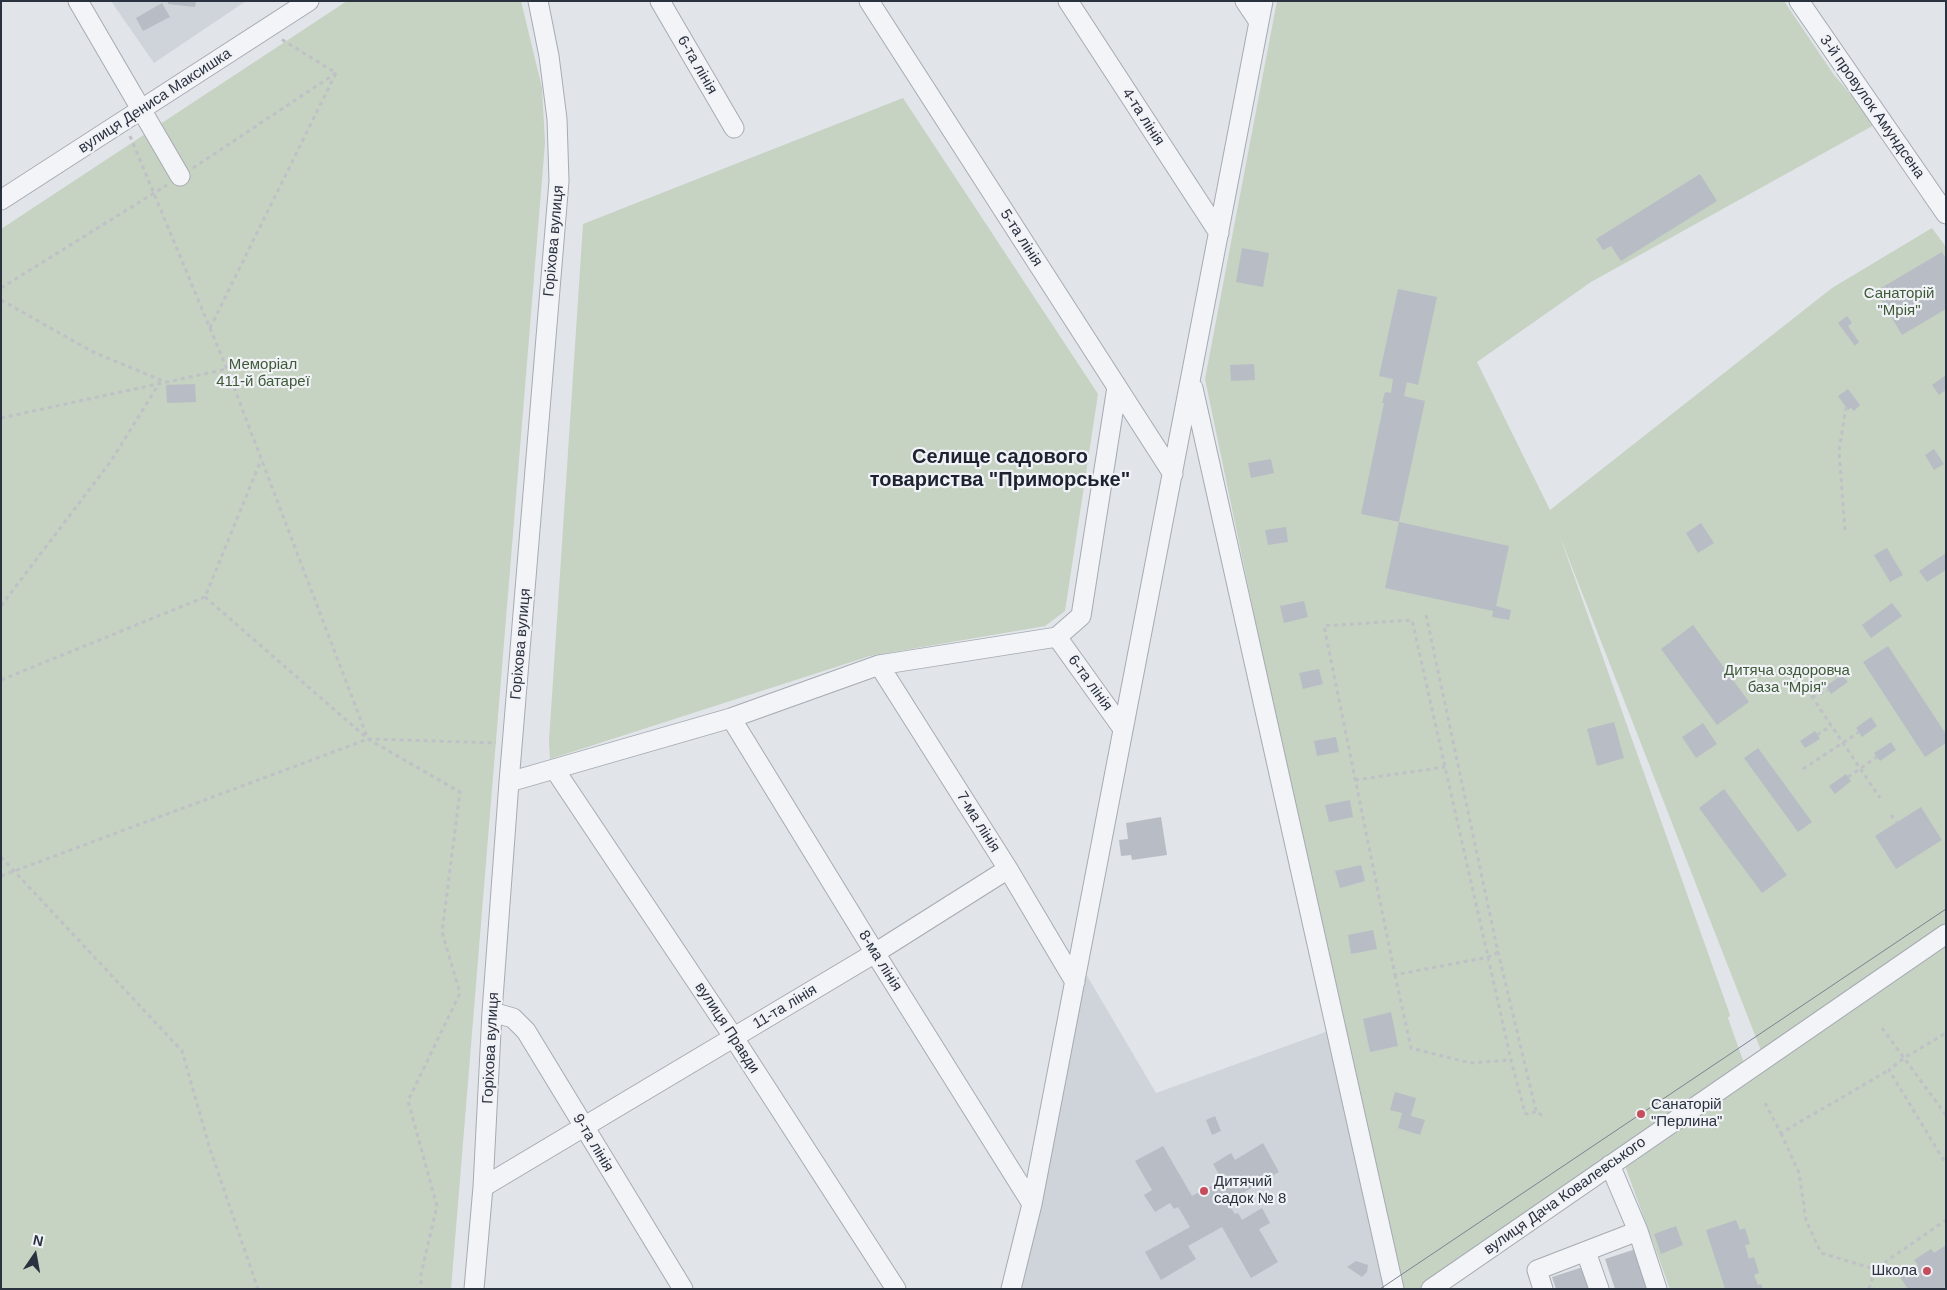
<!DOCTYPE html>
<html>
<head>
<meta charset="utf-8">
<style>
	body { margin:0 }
	#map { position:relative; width:1947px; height:1290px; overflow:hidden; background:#e1e4e9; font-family:Helvetica,sans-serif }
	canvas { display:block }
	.frame { position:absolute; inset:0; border:2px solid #2a313f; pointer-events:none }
	.north { position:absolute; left:10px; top:1230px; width:50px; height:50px; -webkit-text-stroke:4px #f0f2f6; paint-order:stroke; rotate:12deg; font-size:14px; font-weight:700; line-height:20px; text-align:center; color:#2a313f }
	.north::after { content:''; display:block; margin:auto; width:18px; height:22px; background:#2a313f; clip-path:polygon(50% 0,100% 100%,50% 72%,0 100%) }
</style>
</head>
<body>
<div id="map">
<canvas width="1947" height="1290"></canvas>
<div class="frame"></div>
<div class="north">N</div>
</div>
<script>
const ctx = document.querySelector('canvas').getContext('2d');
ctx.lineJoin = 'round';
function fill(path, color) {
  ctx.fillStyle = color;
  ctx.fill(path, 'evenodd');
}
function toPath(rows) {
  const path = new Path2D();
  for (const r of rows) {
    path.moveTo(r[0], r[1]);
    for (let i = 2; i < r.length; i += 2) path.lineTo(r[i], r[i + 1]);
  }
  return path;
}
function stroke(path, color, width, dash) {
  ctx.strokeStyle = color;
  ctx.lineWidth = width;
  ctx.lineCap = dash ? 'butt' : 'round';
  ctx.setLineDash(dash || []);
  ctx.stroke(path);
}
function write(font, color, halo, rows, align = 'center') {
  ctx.font = font + ' Helvetica,sans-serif';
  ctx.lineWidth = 4.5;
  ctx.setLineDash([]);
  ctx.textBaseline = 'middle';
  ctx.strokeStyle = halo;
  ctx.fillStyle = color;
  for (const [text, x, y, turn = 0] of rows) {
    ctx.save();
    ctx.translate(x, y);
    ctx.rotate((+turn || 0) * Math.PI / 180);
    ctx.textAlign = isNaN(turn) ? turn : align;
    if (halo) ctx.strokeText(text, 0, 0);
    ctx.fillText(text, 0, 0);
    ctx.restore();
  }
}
fill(toPath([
	[111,1,246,1,154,63],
	[1086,974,1156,1093,1331,1030,1390,1289,1019,1289]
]), '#cfd3da');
fill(toPath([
	[347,1,521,1,542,88,545,143,451,1289,1,1289,1,229],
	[1277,1,1784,1,1834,75,1876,124,1591,282,1477,362,1550,510,1832,288,1932,228,1946,247,1946,927,1762,1053,1559,534,1730,1015,1728,1018,1745,1066,1422,1289,1398,1289,1385,1243,1205,379],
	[903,98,1098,394,1065,611,1045,626,870,656,550,759,549,741,583,224],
	[1946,943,1946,1289,1670,1289,1624,1163]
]), '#c6d2c2');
fill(toPath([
	[168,1,196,1,195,7,168,4],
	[162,3,170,17,143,31,136,18],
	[1700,174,1717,201,1621,261,1611,246,1603,250,1596,239],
	[1242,248,1269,253,1263,287,1236,282],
	[1942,252,1946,259,1946,309,1902,335,1876,291],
	[1398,289,1437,297,1418,385,1407,382,1404,396,1425,401,1399,522,1361,514,1384,403,1382,403,1385,392,1391,393,1393,379,1379,376],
	[1847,316,1852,323,1848,326,1859,342,1855,346,1838,323],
	[1254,364,1255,380,1231,381,1230,365],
	[1946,375,1946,390,1939,395,1932,385],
	[195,384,196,402,167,403,166,385],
	[1848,389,1860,405,1854,411,1851,408,1848,410,1838,396],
	[1934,449,1944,464,1934,470,1925,455],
	[1271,459,1274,473,1251,478,1248,463],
	[1399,522,1509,546,1496,606,1511,610,1509,620,1492,617,1493,611,1385,588],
	[1701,523,1714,543,1698,553,1686,533],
	[1286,527,1288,542,1268,545,1265,530],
	[1887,548,1903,575,1890,582,1874,555],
	[1946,553,1946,570,1927,582,1919,571],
	[1304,601,1308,617,1284,623,1280,606],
	[1892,603,1902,616,1871,638,1862,625],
	[1693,625,1749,702,1717,725,1661,649],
	[1888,646,1946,734,1946,743,1925,757,1863,662],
	[1319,669,1323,684,1303,689,1299,673],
	[1842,675,1848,682,1831,694,1826,686],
	[1871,717,1877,726,1862,737,1856,728],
	[1614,722,1624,758,1597,766,1587,729],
	[1703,723,1717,744,1696,758,1682,737],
	[1815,731,1820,739,1805,748,1800,741],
	[1336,737,1339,752,1317,756,1314,741],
	[1891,742,1896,750,1880,761,1874,753],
	[1758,748,1812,822,1798,832,1744,758],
	[1846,774,1851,781,1835,794,1829,786],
	[1724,789,1787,875,1762,893,1699,808],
	[1350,800,1353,817,1329,822,1325,805],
	[1921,807,1942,840,1896,869,1875,836],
	[1161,817,1167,855,1132,860,1131,855,1121,856,1119,840,1128,839,1126,823],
	[1361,865,1365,881,1340,888,1335,871],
	[1373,930,1377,949,1351,954,1348,935],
	[1391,1012,1398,1046,1370,1052,1363,1019],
	[1395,1092,1416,1098,1411,1116,1425,1120,1420,1135,1398,1128,1402,1113,1390,1110],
	[1215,1116,1221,1131,1212,1135,1206,1120],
	[1263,1143,1279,1172,1227,1202,1235,1214,1238,1213,1242,1220,1262,1208,1270,1223,1259,1229,1278,1262,1251,1278,1222,1227,1188,1246,1196,1259,1161,1280,1145,1252,1190,1227,1178,1207,1174,1209,1170,1203,1155,1212,1144,1195,1152,1190,1135,1161,1163,1146,1192,1196,1222,1180,1213,1164,1231,1153,1235,1160],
	[1736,1220,1740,1230,1745,1228,1750,1244,1745,1245,1749,1259,1754,1257,1759,1273,1754,1275,1758,1285,1761,1284,1763,1289,1725,1289,1706,1230],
	[1676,1226,1683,1245,1661,1254,1654,1234],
	[1946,1245,1946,1286,1942,1289,1908,1289,1900,1277,1918,1265,1914,1260,1931,1249,1934,1253],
	[1639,1248,1653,1289,1615,1289,1605,1259],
	[1356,1261,1368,1265,1367,1272,1362,1277,1347,1267],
	[1586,1266,1593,1289,1556,1289,1552,1277]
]), '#b8bdc5');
const minor = toPath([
	[78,1,180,176],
	[660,1,734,128],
	[869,1,1173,474],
	[1068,1,1219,233],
	[1245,1,1259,22],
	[1799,1,1946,214],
	[1,200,309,1],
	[1193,388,1394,1289],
	[1057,637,1123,729],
	[879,665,1008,869,1075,982],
	[731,718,875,953,1032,1204],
	[555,770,734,1038,896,1289],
	[509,782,731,718,879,665,1057,637,1081,616,1117,387],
	[492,1012,513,1018,526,1031,683,1289],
	[1610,1165,1638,1231,1657,1289],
	[483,1187,875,953,1008,869],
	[1586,1252,1599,1289],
	[474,1289,483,1187,492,1012,509,782,559,181,557,119,549,56,538,1],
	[1011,1289,1032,1204,1263,1],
	[1431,1289,1946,934],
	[1543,1289,1537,1270,1638,1231]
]);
stroke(minor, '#a6abb3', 21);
stroke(toPath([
	[130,136,227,369,368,739,496,743],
	[193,168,336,73],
	[1,288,167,185],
	[1,300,93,352,163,381],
	[210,328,336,73,281,39],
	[1,418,227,369],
	[1845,530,1839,451,1846,407],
	[205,597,368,739,460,792,442,932,460,993,408,1101,437,1206,421,1274,421,1289],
	[1,606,111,461,160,382],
	[1426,615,1498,952,1536,1111],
	[1798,676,1880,798],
	[1,680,205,597,261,460],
	[1812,697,1828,690],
	[1817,735,1831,726],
	[1803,769,1859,732],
	[1848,777,1877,757],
	[1355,780,1445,767],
	[1891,815,1897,823],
	[1,857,182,1051,210,1149,258,1289],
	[1,876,368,739],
	[1498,952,1488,957,1395,975,1324,626,1412,620,1445,767,1488,957,1511,1060,1525,1113,1529,1115,1536,1111,1544,1117],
	[1395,975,1411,1048,1470,1063,1511,1060],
	[1882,1028,1904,1058,1946,1033],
	[1765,1103,1781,1133,1889,1070],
	[1946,1115,1904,1058,1889,1070,1946,1164],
	[1781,1133,1799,1173,1806,1220,1821,1253,1875,1269],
	[1869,1289,1875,1269,1946,1220]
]), '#bfc1c7', 3, [4, 4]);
stroke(minor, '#f3f4f7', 19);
stroke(toPath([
	[1380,1289,1946,909]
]), '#7b8391', 1);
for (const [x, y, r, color] of [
	[1641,1114,5,"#c64d5c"],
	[1204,1191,5,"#c64d5c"],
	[1927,1271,5,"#c64d5c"]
]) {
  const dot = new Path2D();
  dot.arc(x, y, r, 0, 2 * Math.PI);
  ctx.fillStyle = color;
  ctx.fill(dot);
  stroke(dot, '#f0f2f6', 2);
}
write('15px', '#2a313f', '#f0f2f6', [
	["6-та лінія",697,65,60],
	["вулиця Дениса Максишка",155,101,-33],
	["3-й провулок Амундсена",1872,107,55],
	["4-та лінія",1143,117,57],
	["5-та лінія",1021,238,57],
	["Горіхова вулиця",554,241,-85],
	["Горіхова вулиця",521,644,-85],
	["6-та лінія",1090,683,54],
	["7-ма лінія",978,822,58],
	["8-ма лінія",880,961,58],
	["11-та лінія",785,1007,-31],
	["вулиця Правди",727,1028,57],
	["Горіхова вулиця",491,1048,-87],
	["9-та лінія",593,1143,59],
	["вулиця Дача Ковалевського",1565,1196,-35]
]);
write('15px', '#3e5a38', '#f0f2f6', [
	["Санаторій",1899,294],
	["\"Мрія\"",1899,311],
	["Меморіал",263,365],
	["411-й батареї",263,382],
	["Дитяча оздоровча",1787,671],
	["база \"Мрія\"",1787,688]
]);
write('15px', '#2a313f', '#f0f2f6', [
	["Санаторій",1651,1105],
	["\"Перлина\"",1651,1122],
	["Дитячий",1214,1182],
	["садок № 8",1214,1199],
	["Школа",1917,1271,"right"]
], 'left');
write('bold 20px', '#1c2230', '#f0f2f6', [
	["Селище садового",1000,457],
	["товариства \"Приморське\"",1000,480]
]);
</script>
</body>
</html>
